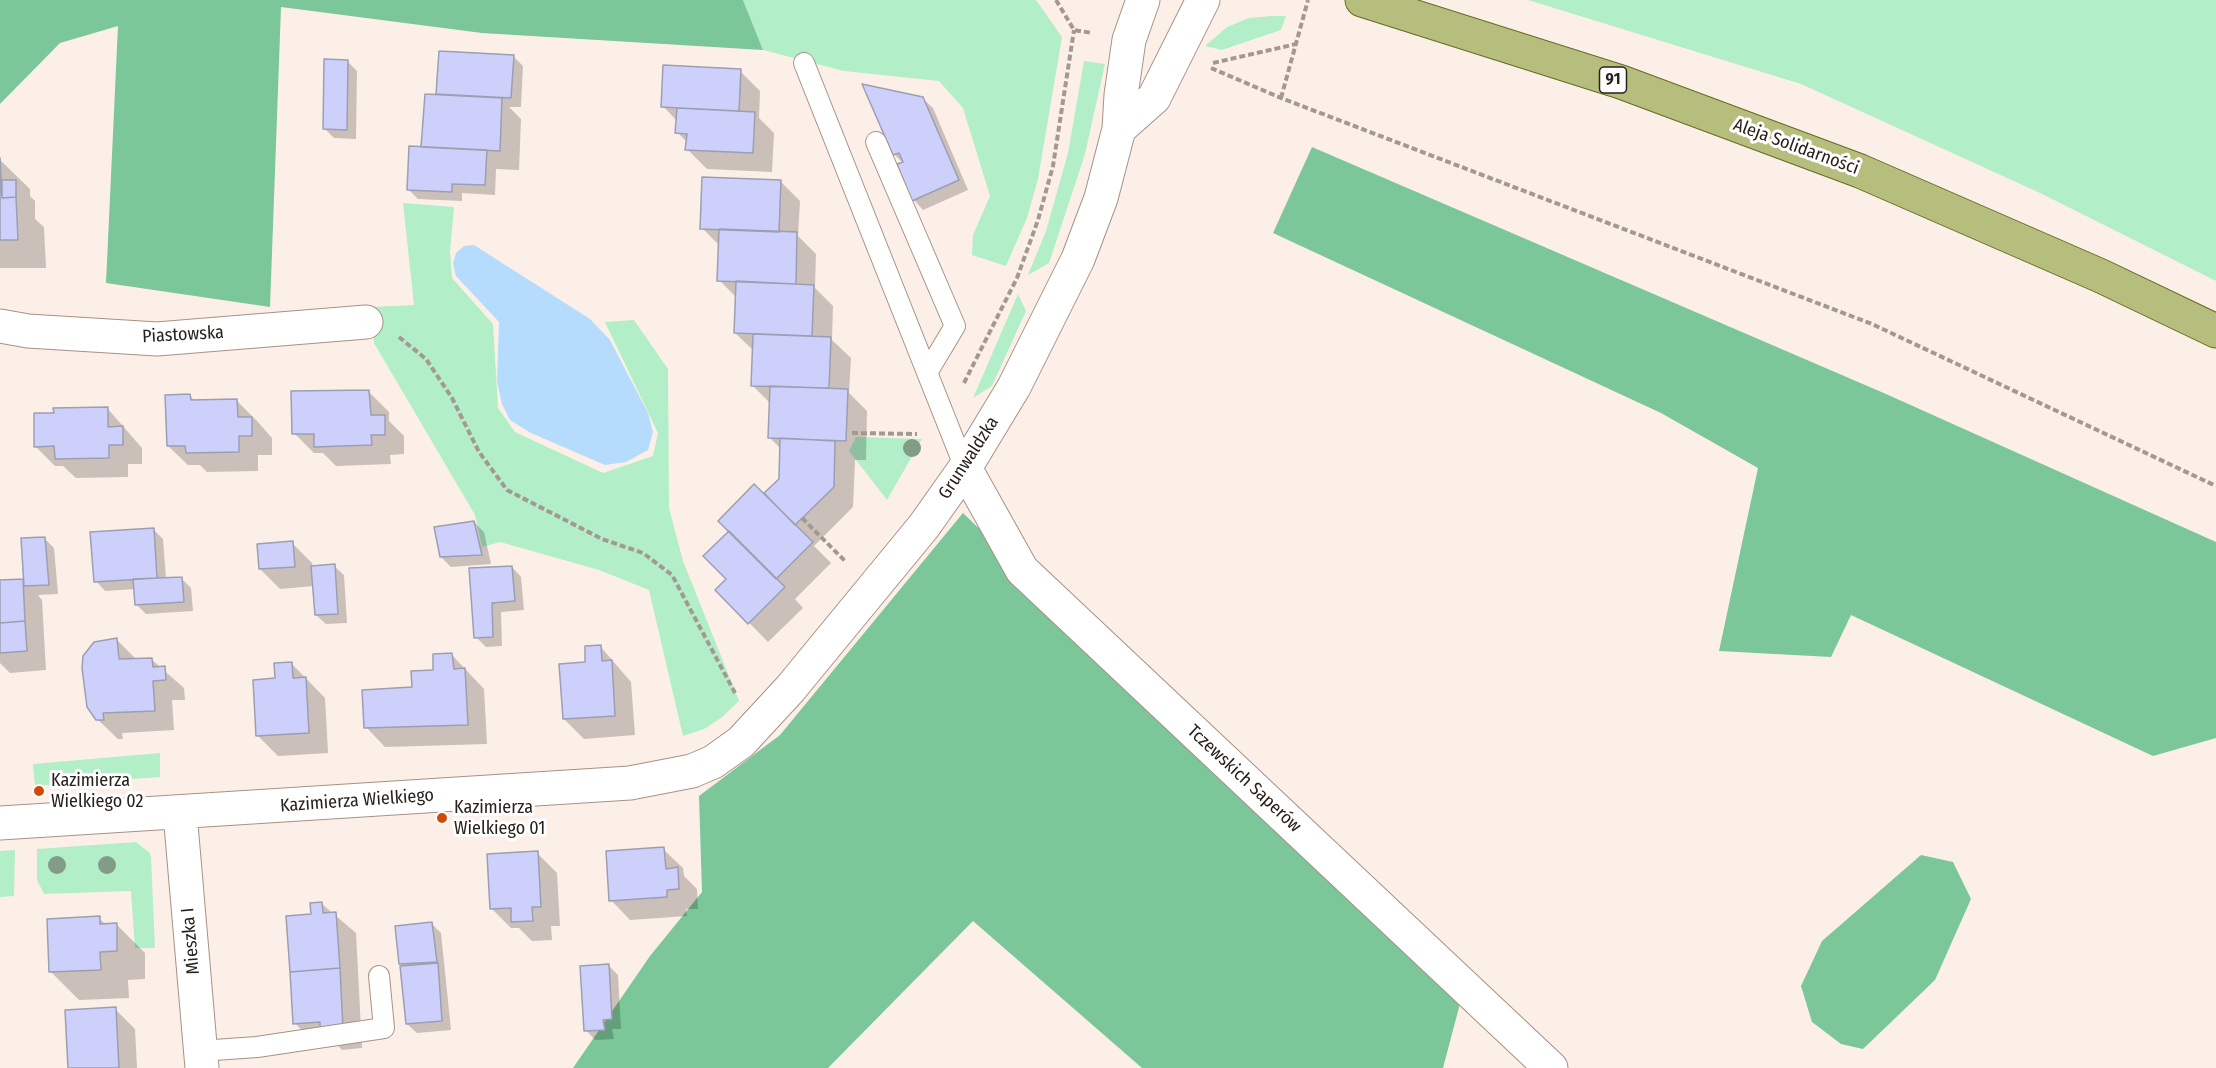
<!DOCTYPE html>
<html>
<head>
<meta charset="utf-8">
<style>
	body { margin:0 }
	canvas { display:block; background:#fcefe7 }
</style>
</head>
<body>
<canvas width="2216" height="1068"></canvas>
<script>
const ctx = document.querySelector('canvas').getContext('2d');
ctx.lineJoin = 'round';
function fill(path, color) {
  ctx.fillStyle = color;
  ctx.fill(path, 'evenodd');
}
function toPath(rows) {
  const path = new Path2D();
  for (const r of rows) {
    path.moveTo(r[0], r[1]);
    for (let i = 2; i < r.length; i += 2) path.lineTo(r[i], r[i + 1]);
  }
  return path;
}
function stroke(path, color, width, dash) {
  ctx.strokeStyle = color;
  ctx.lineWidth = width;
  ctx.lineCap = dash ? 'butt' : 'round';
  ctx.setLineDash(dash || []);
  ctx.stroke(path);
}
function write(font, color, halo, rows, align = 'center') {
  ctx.font = font + ' "Fira Sans Condensed",sans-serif';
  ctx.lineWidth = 6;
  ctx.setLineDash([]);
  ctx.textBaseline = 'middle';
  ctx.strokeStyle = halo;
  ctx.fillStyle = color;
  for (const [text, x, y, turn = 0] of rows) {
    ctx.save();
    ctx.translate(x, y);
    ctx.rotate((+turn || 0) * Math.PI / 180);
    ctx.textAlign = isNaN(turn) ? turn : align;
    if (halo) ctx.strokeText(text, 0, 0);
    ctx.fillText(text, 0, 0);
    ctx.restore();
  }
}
fill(toPath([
	[743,0,1036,0,1062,37,1038,179,1027,218,1006,266,972,255,973,235,990,196,963,108,939,81,844,71,763,50],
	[1528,0,2216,0,2216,281,2040,193,1801,84],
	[1272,16,1286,16,1281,30,1222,50,1205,46,1227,27,1249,18],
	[1084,61,1105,64,1085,154,1049,263,1028,275,1046,231,1068,153],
	[403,203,454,207,450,252,452,278,493,324,498,408,515,432,603,473,653,456,658,433,605,322,634,320,668,369,669,508,683,561,739,701,721,718,704,729,683,736,649,590,599,570,500,542,482,547,475,515,374,343,370,307,414,305],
	[1018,294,1026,311,992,386,973,398],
	[856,437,922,439,887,500,849,451],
	[160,753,160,777,35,786,33,764],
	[136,842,149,852,151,857,155,948,135,948,131,891,44,894,37,880,37,849],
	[15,850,14,896,0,897,0,851]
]), '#b2efc8');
fill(toPath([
	[0,0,743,0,763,50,482,33,281,7,270,307,106,283,118,26,60,43,0,104],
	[1312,147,1886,394,2216,542,2216,738,2153,756,1851,615,1831,657,1719,651,1758,468,1661,413,1273,233],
	[963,513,1462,996,1443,1068,1142,1068,973,921,828,1068,573,1068,650,956,702,892,699,796,780,735],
	[1921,855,1953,862,1971,899,1935,980,1863,1049,1841,1044,1812,1022,1801,986,1822,941]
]), '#7bc799');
fill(toPath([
	[474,245,590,319,610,340,648,413,653,432,648,450,626,462,605,465,531,433,510,420,502,404,497,381,499,322,456,276,453,264,456,253,464,246]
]), '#b6dcfd');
fill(toPath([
	[513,56,523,66,521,107,509,107,521,119,519,170,496,169,495,195,462,193,462,201,418,199,408,189,425,149,440,96,438,94],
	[347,61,357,71,356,139,334,138,324,128],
	[740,71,760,91,759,118,774,133,772,172,707,169,687,149,688,143,677,132,677,121,663,106],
	[922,98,933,108,968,190,923,210,914,200,903,163,894,154],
	[0,160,30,189,30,196,35,201,35,219,44,227,46,268,0,268],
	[780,181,800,201,798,236,816,254,815,288,833,306,832,340,851,358,849,393,867,411,866,460,855,460,853,507,814,546,831,563,795,599,803,608,768,642,717,590,728,579,731,531,780,479,781,449,769,437,771,404,752,385,754,351,735,333,737,298,719,280,720,246,702,228],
	[369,392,389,412,389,421,404,436,404,454,390,455,391,464,336,466,323,453,314,453,294,433],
	[190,396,196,402,237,401,257,421,272,438,272,455,258,455,258,471,207,472,200,465,188,465,168,446],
	[108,409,142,448,142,464,128,464,128,477,76,478,63,466,55,466,35,446],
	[474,522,484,532,491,564,451,567,441,557],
	[153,529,163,539,166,579,181,578,191,588,193,611,146,614,137,605,136,589,105,591,96,581],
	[45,539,54,548,58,594,38,595,42,600,46,670,10,673,0,663,0,582,23,580,25,583],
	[292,543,312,563,313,567,334,566,344,575,347,623,326,624,316,615,314,586,280,589,260,569],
	[512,567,521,577,524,610,501,612,502,646,486,647,476,637,471,569],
	[116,639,137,660,151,659,184,688,185,700,172,700,174,730,122,733,123,739,118,739,97,719],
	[600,646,631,682,635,735,584,739,564,719,587,664],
	[452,655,484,689,487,744,385,747,366,727],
	[292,664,325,698,328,753,278,756,258,736,277,680],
	[663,849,683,868,684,876,697,889,698,909,686,909,687,916,630,920,611,900],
	[537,853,557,873,560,926,551,926,552,940,532,941,519,928,511,928,491,908],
	[322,904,356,933,362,1048,342,1050,334,1042,314,1043,295,1023,313,916],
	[99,918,106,925,117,925,145,953,145,979,128,980,129,998,79,1000,50,971],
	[431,923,441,933,451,1030,417,1033,407,1024,404,967,401,964],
	[608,965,618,975,621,1029,612,1029,614,1039,595,1040,586,1030],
	[115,1009,135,1029,137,1068,70,1068]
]), '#0003');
const building = toPath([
	[439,51,514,55,511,98,436,94,439,51],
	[324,59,348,60,347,130,323,129,324,59],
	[663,65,741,69,739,111,661,107,663,65],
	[862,84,923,97,959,180,912,201,897,164,903,162,899,153,893,155,862,84],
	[425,94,502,98,500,151,421,147,425,94],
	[677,108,755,112,753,153,685,150,687,134,675,133,677,108],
	[409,146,487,150,485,185,452,184,452,192,407,190,409,146],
	[0,158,2,198,16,197,18,240,0,240,0,158],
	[702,177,781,180,779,232,700,229,702,177],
	[2,180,16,180,16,197,2,198,2,180],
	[719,229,797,232,796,284,717,281,719,229],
	[736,281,814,285,812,336,734,333,736,281],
	[753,334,831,337,829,388,751,386,753,334],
	[770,386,848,389,846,441,768,438,770,386],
	[369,390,371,415,385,415,385,435,371,435,372,445,314,447,314,434,292,434,291,391,369,390],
	[190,394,191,400,237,399,238,417,252,417,252,436,239,436,239,452,186,453,185,446,167,446,165,395,190,394],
	[108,407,108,427,123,426,123,445,109,445,109,458,55,459,54,446,34,447,34,413,54,413,53,408,108,407],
	[780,438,835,441,834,487,795,525,764,493,779,479,780,438],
	[754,484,813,542,776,579,718,521,754,484],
	[474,521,482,555,440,557,434,527,474,521],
	[154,528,157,578,94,582,90,532,154,528],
	[729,531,785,587,748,624,715,590,726,579,703,556,729,531],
	[45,537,49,585,24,586,21,538,45,537],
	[293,541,295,567,259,569,257,544,293,541],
	[335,564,338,614,315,615,311,566,335,564],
	[512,566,515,601,492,603,493,637,474,638,469,568,512,566],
	[182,577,184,602,135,605,133,579,182,577],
	[23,579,25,621,0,623,0,580,23,579],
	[25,621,27,651,0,653,0,623,25,621],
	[117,638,119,659,152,658,153,667,165,666,166,680,153,681,155,711,103,713,104,720,96,720,87,707,82,668,83,656,94,642,117,638],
	[601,645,602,661,612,660,615,716,563,719,559,664,585,662,585,646,601,645],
	[452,653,454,669,465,668,468,725,364,728,362,690,412,687,411,671,433,670,433,654,452,653],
	[292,662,293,678,306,677,309,733,256,736,253,680,275,678,274,663,292,662],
	[664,847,666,869,678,867,679,889,667,890,667,897,609,901,606,851,664,847],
	[538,851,541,907,532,907,533,921,511,922,511,908,490,909,487,854,538,851],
	[322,902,323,913,336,912,340,968,290,972,286,916,311,914,310,903,322,902],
	[100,916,100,924,117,923,117,951,100,952,101,970,49,972,47,919,100,916],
	[432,922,437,962,399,964,395,926,432,922],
	[438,963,442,1021,406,1024,400,966,438,963],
	[609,964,612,1019,603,1020,605,1030,584,1031,580,966,609,964],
	[340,968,343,1029,320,1031,320,1022,293,1024,290,972,340,968],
	[116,1007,119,1068,68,1068,65,1010,116,1007]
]);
fill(building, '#ced0fc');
stroke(building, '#9c9eb2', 1.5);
const lane = toPath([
	[804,63,965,468],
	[876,142,955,326,928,371],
	[200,1051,257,1047,384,1028,379,976]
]);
const street = toPath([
	[1119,129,1154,98,1203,0],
	[0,326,28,331,157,339,366,322],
	[965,468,1022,570,1551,1068],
	[180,813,202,1068],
	[0,823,630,783,692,771,713,762,741,742,790,689,924,526,965,468,1014,387,1078,259,1101,198,1119,129,1121,95,1129,40,1143,0]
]);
const primary = toPath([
	[1362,0,1621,82,1860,171,2101,276,2216,331]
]);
stroke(lane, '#a69286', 22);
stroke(street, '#a69286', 35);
stroke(primary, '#656b23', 35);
stroke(toPath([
	[1056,0,1074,30,1092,33],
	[1213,63,1296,44],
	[1211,68,1281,98,1872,324,2216,486],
	[1281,98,1308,0],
	[399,337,426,359,452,398,479,452,507,490,602,539,643,553,672,575,735,693],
	[964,383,1017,278,1038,220,1053,166,1074,30],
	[852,433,917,434],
	[802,518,846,562]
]), '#a49992', 4, [6, 3]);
stroke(lane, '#fff', 20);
stroke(street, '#fff', 33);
stroke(primary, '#b6be7d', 33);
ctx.fillStyle = '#829c87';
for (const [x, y] of [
	[912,448],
	[57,865],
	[107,865]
]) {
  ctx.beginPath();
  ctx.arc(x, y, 9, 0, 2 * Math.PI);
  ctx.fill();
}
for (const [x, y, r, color] of [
	[39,791,6,"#cf4a08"],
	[442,818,6,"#cf4a08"]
]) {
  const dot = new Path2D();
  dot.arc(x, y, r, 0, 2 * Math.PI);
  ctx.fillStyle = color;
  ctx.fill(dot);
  stroke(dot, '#fff', 2);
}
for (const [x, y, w] of [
	[1613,80,27]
]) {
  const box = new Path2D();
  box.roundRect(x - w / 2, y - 13, w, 26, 4.5);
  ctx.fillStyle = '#fff';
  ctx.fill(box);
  stroke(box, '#29211c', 1.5);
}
write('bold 16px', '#29211c', null, [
	["91",1613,80]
]);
write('18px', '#29211c', '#fff', [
	["Aleja Solidarności",1796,147,20],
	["Piastowska",183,335,-3],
	["Grunwaldzka",969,458,-57],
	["Tczewskich Saperów",1244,779,43],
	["Kazimierza Wielkiego",357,801,-4],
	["Mieszka I",191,941,-95]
]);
write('18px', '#29211c', '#fff', [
	["Kazimierza",51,781],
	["Wielkiego 02",51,802],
	["Kazimierza",454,808],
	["Wielkiego 01",454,829]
], 'left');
</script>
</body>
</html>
